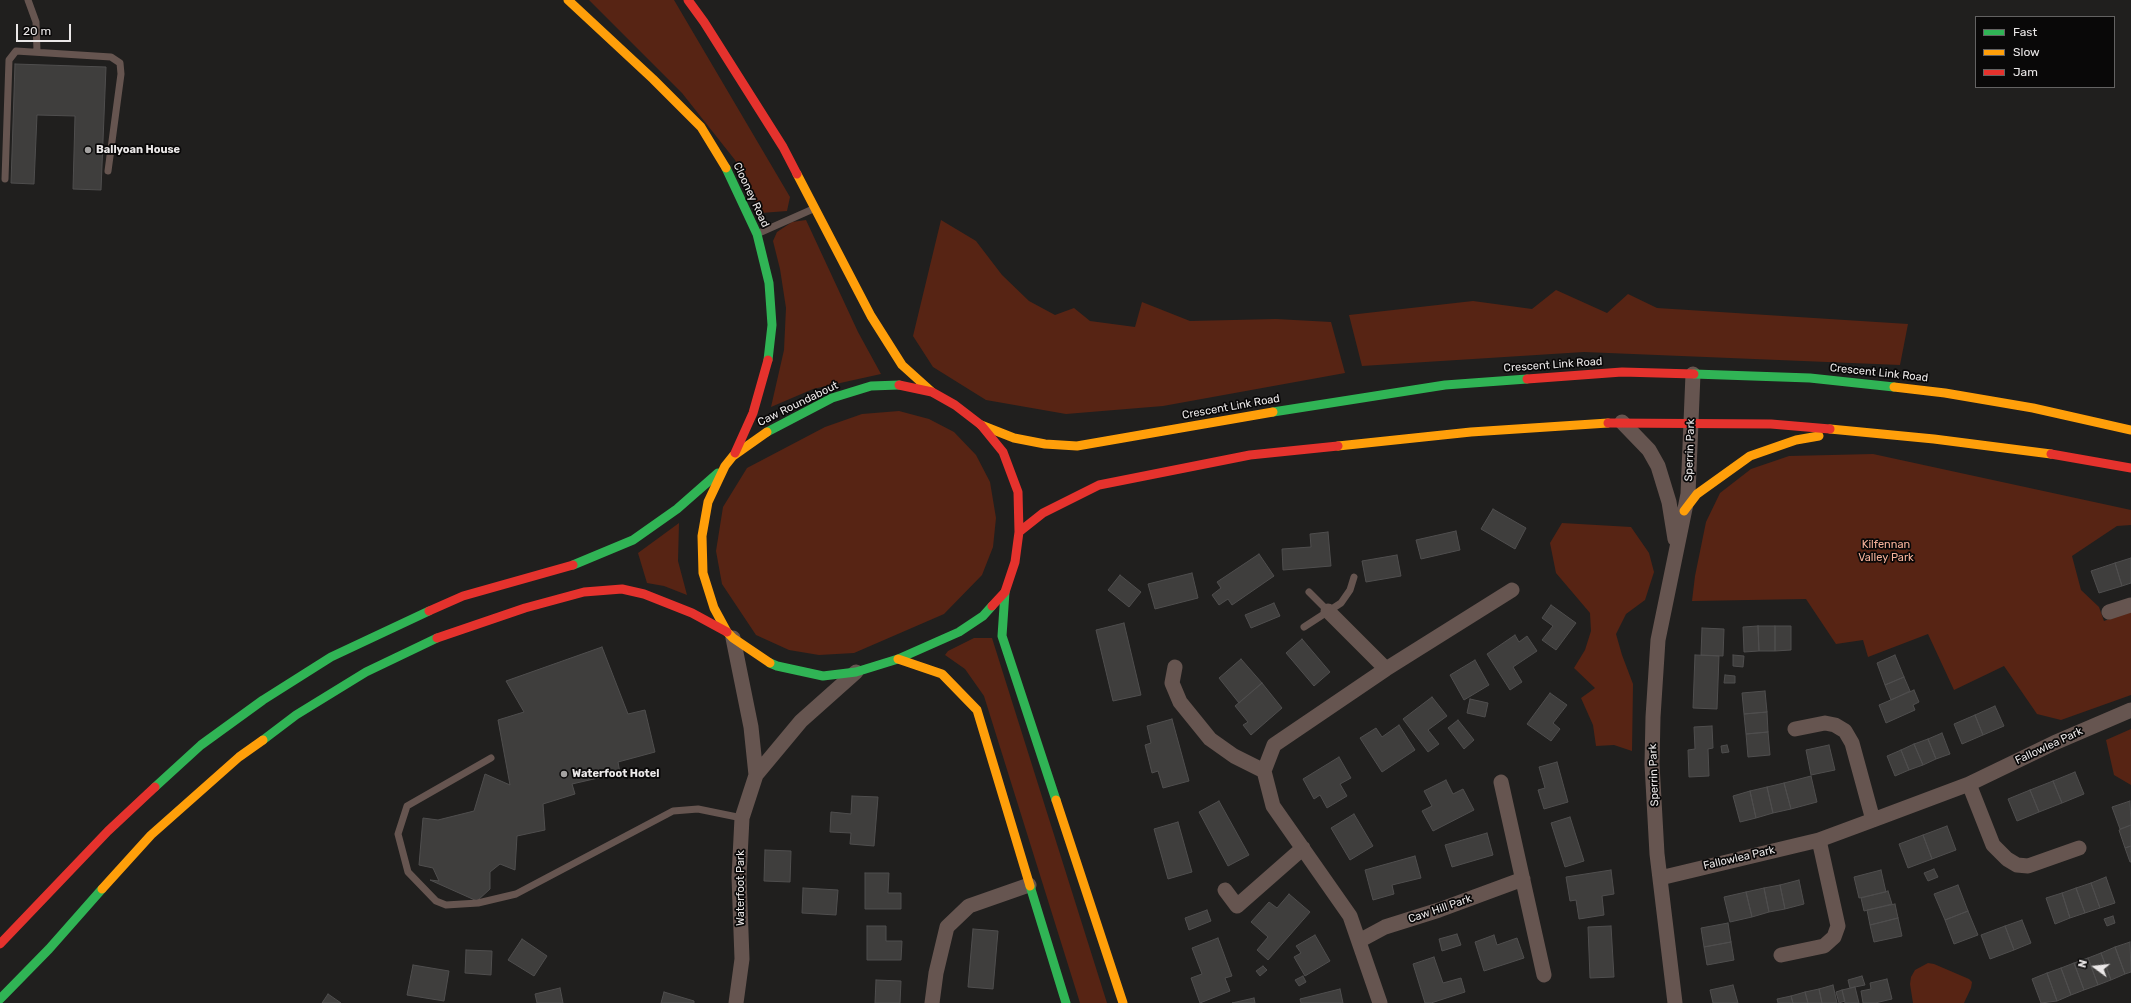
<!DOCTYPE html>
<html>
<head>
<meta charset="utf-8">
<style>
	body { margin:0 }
	#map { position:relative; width:2131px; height:1003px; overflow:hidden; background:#201f1e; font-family:Rubik,sans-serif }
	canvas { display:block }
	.legend { position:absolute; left:1975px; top:16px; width:140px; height:72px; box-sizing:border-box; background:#090808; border:1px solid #636262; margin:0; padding:5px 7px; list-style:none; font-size:12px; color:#ebe8e8 }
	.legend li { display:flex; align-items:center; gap:8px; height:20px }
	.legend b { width:20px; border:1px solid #636262 }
	.north { position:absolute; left:2075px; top:947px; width:40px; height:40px; -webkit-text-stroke:3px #090808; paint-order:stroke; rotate:285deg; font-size:11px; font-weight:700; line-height:16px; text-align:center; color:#ebe8e8 }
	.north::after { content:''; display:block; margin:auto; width:14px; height:18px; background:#ebe8e8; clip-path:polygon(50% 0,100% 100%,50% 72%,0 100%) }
	.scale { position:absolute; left:16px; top:24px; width:55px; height:18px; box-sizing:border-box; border:2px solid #ebe8e8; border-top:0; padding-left:5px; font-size:12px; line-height:14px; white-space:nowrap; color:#ebe8e8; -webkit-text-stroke:3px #090808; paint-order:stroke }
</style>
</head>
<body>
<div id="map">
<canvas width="2131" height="1003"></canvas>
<ul class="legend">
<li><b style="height:5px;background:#30b455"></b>Fast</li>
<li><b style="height:5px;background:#ff9f0a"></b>Slow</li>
<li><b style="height:5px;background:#e5322d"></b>Jam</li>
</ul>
<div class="north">N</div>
<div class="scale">20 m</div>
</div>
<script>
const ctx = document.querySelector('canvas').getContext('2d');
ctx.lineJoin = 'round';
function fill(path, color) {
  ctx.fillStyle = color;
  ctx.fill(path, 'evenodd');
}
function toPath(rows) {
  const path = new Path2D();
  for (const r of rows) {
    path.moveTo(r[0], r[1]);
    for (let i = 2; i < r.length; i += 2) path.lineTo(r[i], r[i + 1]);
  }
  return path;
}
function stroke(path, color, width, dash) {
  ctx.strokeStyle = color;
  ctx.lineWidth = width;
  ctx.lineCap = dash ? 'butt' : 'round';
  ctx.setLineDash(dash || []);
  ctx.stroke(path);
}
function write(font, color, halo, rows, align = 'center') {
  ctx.font = font + ' Rubik,sans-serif';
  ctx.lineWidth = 3.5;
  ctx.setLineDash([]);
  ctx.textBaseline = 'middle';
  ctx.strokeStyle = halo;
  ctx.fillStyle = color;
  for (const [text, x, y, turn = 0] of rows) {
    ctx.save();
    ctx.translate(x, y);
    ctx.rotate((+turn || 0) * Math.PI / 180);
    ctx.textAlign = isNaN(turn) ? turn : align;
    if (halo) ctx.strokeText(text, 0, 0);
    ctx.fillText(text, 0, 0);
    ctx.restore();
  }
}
fill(toPath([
	[589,0,674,0,790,197,787,211,761,213,735,160,682,93],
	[806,220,858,332,881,374,813,389,771,407,784,350,786,308,780,269,773,241,777,232,792,222],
	[941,220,976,241,1002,275,1029,301,1055,315,1074,308,1090,321,1135,327,1142,302,1190,321,1276,319,1331,322,1345,373,1163,406,1066,414,986,400,933,367,913,336],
	[1556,290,1607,313,1628,294,1657,308,1908,324,1900,365,1584,352,1362,366,1349,315,1473,301,1532,309],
	[899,411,929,419,954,432,976,455,990,482,996,518,993,547,982,575,944,614,854,653,819,655,789,650,756,635,722,584,716,551,723,507,747,468,825,427,862,414],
	[1873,454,2131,510,2131,525,2117,526,2072,556,2081,590,2099,607,2104,621,2131,611,2131,695,2061,720,2037,714,2004,666,1954,690,1928,634,1868,657,1863,640,1836,644,1806,599,1692,601,1695,576,1706,522,1720,493,1751,469,1789,456],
	[679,523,678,561,687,595,664,586,647,583,638,553],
	[1562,523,1631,527,1649,553,1654,572,1645,600,1626,614,1616,634,1622,655,1633,684,1632,751,1614,745,1596,746,1593,725,1581,698,1595,688,1574,668,1585,650,1591,631,1590,613,1556,573,1550,543],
	[974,638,992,638,1107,1003,1080,1003,984,696,965,669,945,655,948,651],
	[2131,729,2131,785,2114,775,2106,740],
	[1928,963,1934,964,1969,979,1972,982,1971,988,1964,1003,1913,1003,1910,984,1911,977,1915,970]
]), '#572414');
const building = toPath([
	[15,64,106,67,101,190,73,189,75,116,37,115,34,184,11,183,15,64],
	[1493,509,1526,528,1515,549,1481,529,1493,509],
	[1456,531,1460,550,1421,559,1416,540,1456,531],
	[1328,532,1331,566,1283,570,1282,549,1311,547,1310,534,1328,532],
	[1259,554,1274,576,1232,605,1228,599,1219,605,1212,595,1221,588,1217,582,1259,554],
	[1397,555,1401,576,1366,582,1362,561,1397,555],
	[2131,558,2131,583,2122,586,2115,563,2131,558],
	[2115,563,2122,586,2099,593,2091,571,2115,563],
	[1192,573,1198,598,1155,609,1148,584,1192,573],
	[1120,575,1141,592,1129,607,1108,590,1120,575],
	[1274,603,1280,616,1251,628,1245,615,1274,603],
	[1551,605,1576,623,1556,650,1542,640,1553,626,1542,618,1551,605],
	[1124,623,1141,695,1113,701,1096,630,1124,623],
	[1758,626,1775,626,1775,651,1759,651,1758,626],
	[1758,626,1759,651,1744,652,1743,627,1758,626],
	[1775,626,1791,626,1791,650,1775,651,1775,626],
	[1702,628,1724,629,1723,656,1701,655,1702,628],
	[1515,635,1519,642,1527,636,1537,651,1513,667,1522,682,1510,690,1487,654,1515,635],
	[1302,639,1330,672,1314,686,1286,653,1302,639],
	[602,647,628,714,645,710,655,752,618,762,620,773,572,784,575,794,543,804,545,830,517,836,515,870,500,864,490,872,490,889,477,901,430,880,439,881,433,868,419,865,423,818,438,820,474,811,485,774,510,785,498,720,524,712,506,681,602,647],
	[1695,655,1719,656,1717,709,1693,708,1695,655],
	[1733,655,1744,656,1743,667,1733,666,1733,655],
	[1895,655,1904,677,1885,685,1877,663,1895,655],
	[1241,659,1262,683,1239,703,1219,678,1241,659],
	[1475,660,1489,685,1464,700,1450,675,1475,660],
	[1725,675,1735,676,1735,683,1724,683,1725,675],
	[1904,677,1910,691,1891,700,1885,685,1904,677],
	[1262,683,1282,708,1251,735,1243,725,1248,722,1235,706,1262,683],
	[1914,690,1919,702,1913,705,1915,710,1886,723,1879,705,1914,690],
	[1765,691,1767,712,1744,714,1742,693,1765,691],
	[1550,693,1567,705,1553,723,1560,729,1551,741,1527,724,1550,693],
	[1432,697,1447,716,1428,730,1439,744,1428,752,1403,719,1432,697],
	[1470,699,1488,703,1485,717,1467,713,1470,699],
	[1995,706,2004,726,1983,735,1975,715,1995,706],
	[1767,712,1768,732,1746,734,1744,714,1767,712],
	[1975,715,1983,735,1962,744,1954,724,1975,715],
	[1172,719,1189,781,1163,788,1158,771,1152,773,1145,745,1151,743,1147,726,1172,719],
	[1458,720,1474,740,1464,749,1448,728,1458,720],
	[1399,725,1415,750,1382,772,1360,738,1376,728,1382,737,1399,725],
	[1712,726,1713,748,1708,749,1709,776,1689,777,1688,750,1695,749,1694,727,1712,726],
	[1768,732,1770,755,1748,757,1746,734,1768,732],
	[1942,733,1950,754,1936,759,1928,739,1942,733],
	[1928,739,1936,759,1923,765,1914,744,1928,739],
	[1914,744,1923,765,1909,770,1901,750,1914,744],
	[1727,745,1729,752,1722,753,1721,746,1727,745],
	[1829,745,1835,770,1811,775,1806,750,1829,745],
	[1901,750,1909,770,1895,776,1887,756,1901,750],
	[1339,757,1351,778,1340,784,1347,796,1327,808,1320,795,1314,799,1303,779,1339,757],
	[1557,762,1568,802,1544,809,1538,790,1545,788,1539,767,1557,762],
	[2075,772,2084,794,2062,803,2053,781,2075,772],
	[1811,776,1817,802,1791,809,1784,783,1811,776],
	[1446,780,1453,794,1463,789,1474,810,1433,831,1422,811,1432,806,1424,791,1446,780],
	[2053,781,2062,803,2039,812,2030,790,2053,781],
	[1784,783,1791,809,1773,813,1767,787,1784,783],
	[1767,787,1773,813,1756,818,1750,791,1767,787],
	[2030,790,2039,812,2017,821,2008,799,2030,790],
	[1750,791,1756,818,1740,822,1733,796,1750,791],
	[852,796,878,797,874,846,850,844,851,833,830,832,831,812,851,814,852,796],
	[1219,801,1249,855,1228,866,1199,812,1219,801],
	[2130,801,2131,825,2120,829,2112,807,2130,801],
	[1354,814,1373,846,1350,860,1331,828,1354,814],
	[1570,817,1584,861,1565,867,1551,823,1570,817],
	[1178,822,1192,872,1168,879,1154,829,1178,822],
	[2131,825,2131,846,2125,848,2119,830,2131,825],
	[1947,826,1956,850,1932,859,1923,835,1947,826],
	[1487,833,1493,855,1452,867,1445,845,1487,833],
	[1923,835,1932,859,1908,868,1899,844,1923,835],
	[2131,846,2131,862,2130,862,2125,848,2131,846],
	[765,850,791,851,790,882,764,881,765,850],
	[1415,856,1421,878,1392,885,1394,894,1373,900,1365,870,1415,856],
	[1934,869,1938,877,1928,881,1924,873,1934,869],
	[1611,870,1614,894,1602,896,1604,915,1579,919,1576,900,1570,901,1566,877,1611,870],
	[1881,870,1886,892,1859,898,1854,877,1881,870],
	[865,873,889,873,888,893,901,893,901,909,865,909,865,873],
	[2106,877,2115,903,2100,908,2091,883,2106,877],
	[1799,880,1804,904,1785,909,1780,885,1799,880],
	[2091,883,2100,908,2085,913,2076,888,2091,883],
	[1780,885,1785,909,1769,912,1764,888,1780,885],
	[1958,885,1968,911,1945,920,1934,894,1958,885],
	[803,888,838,890,836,915,802,913,803,888],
	[1764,888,1769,912,1752,917,1746,892,1764,888],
	[2076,888,2085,913,2070,918,2062,893,2076,888],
	[1888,891,1892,904,1864,911,1861,898,1888,891],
	[1746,892,1752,917,1730,922,1724,897,1746,892],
	[2062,893,2070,918,2055,924,2046,898,2062,893],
	[1289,894,1310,912,1268,960,1257,950,1268,937,1251,922,1269,902,1277,908,1289,894],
	[1895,904,1898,918,1870,925,1867,910,1895,904],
	[1207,910,1211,921,1189,930,1185,918,1207,910],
	[1968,911,1978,935,1954,944,1945,920,1968,911],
	[2113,916,2115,923,2107,926,2104,919,2113,916],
	[1898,918,1902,936,1874,942,1870,925,1898,918],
	[2022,920,2031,943,2014,950,2005,926,2022,920],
	[1728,923,1731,942,1704,947,1701,928,1728,923],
	[867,926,886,926,886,941,902,941,901,960,867,960,867,926],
	[1611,926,1614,977,1590,978,1588,927,1611,926],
	[2005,926,2014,950,1990,959,1981,935,2005,926],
	[973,929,998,931,993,989,968,987,973,929],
	[1457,934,1461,945,1442,951,1439,939,1457,934],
	[1315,935,1330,961,1305,976,1294,957,1301,953,1296,946,1315,935],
	[1494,935,1497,945,1517,938,1524,958,1484,971,1475,942,1494,935],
	[1218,938,1232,976,1225,978,1230,991,1200,1003,1191,978,1202,974,1192,948,1218,938],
	[522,939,547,956,534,976,508,960,522,939],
	[1731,942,1734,960,1707,965,1704,947,1731,942],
	[2130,942,2131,972,2125,974,2115,947,2130,942],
	[2115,947,2125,974,2111,980,2101,953,2115,947],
	[466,950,492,951,491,975,465,973,466,950],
	[2101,953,2111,980,2098,985,2088,958,2101,953],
	[1434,957,1443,983,1461,978,1465,992,1431,1003,1425,1003,1413,964,1434,957],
	[2088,958,2098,985,2084,990,2074,963,2088,958],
	[2074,963,2084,990,2071,995,2061,968,2074,963],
	[413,965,449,971,444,1001,407,995,413,965],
	[1263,966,1267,970,1260,976,1256,971,1263,966],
	[2061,968,2071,995,2057,1001,2047,973,2061,968],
	[2047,973,2057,1001,2041,1003,2032,979,2047,973],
	[1303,976,1306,982,1299,986,1295,980,1303,976],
	[1862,976,1865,985,1850,988,1848,980,1862,976],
	[1887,979,1892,999,1875,1003,1863,1003,1861,991,1871,989,1870,983,1887,979],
	[876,980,901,981,900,1003,875,1003,876,980],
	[1733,985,1738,1003,1713,1003,1710,990,1733,985],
	[1833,985,1837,1003,1822,1003,1819,989,1833,985],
	[1855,987,1859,1003,1845,1003,1842,990,1855,987],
	[560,988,563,1003,537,1003,535,994,560,988],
	[1340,989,1343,1003,1301,1003,1300,999,1340,989],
	[1819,989,1822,1003,1808,1003,1805,992,1819,989],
	[1842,990,1845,1001,1839,1003,1836,992,1842,990],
	[664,992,694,1001,694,1003,661,1003,664,992],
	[1805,992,1808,1003,1793,1003,1791,996,1805,992],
	[328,994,341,1003,322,1003,328,994],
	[1791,996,1793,1003,1778,1003,1777,999,1791,996],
	[1254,998,1255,1003,1232,1003,1254,998]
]);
fill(building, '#3f3e3d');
stroke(building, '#4f4e4e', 1);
stroke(toPath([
	[28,0,36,22,37,51],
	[5,179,9,60,16,51,111,57,120,63,121,74,108,171],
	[759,233,813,209],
	[1309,592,1328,611],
	[1304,627,1341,603,1350,590,1354,577],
	[491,758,407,806,398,834,408,872,436,901,446,905,478,903,516,894,673,811,698,809,742,818]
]), '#665550', 7);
stroke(toPath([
	[1622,422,1649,450,1658,466,1669,502,1675,539],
	[1328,611,1386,669],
	[2109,612,2131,605],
	[733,638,751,727,756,775,742,818,739,877,742,959,736,1003],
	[1175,667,1172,683,1180,702,1210,739,1234,756,1264,771],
	[1795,729,1825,723,1835,725,1845,731,1852,743,1873,820],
	[756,775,801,721,856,672],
	[1501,782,1544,975],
	[1969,784,1993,845,2007,859,2017,865,2028,866,2079,848],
	[1660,878,1819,840,1873,820,1969,784,2054,743,2131,710],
	[1225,890,1237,906,1303,848],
	[1359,941,1385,927,1439,910,1523,879],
	[1781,955,1824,946,1834,937,1838,926,1819,840],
	[932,1003,936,973,947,927,969,906,1029,885],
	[1380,1003,1350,916,1273,806,1264,771,1274,745,1386,669,1512,590],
	[1675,1003,1657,854,1652,764,1653,717,1658,640,1688,494,1693,374]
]), '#665550', 15);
stroke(toPath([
	[726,168,757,234,769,283,772,325,768,360],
	[1694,374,1810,378,1894,387],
	[1273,412,1445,385,1527,379],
	[767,432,832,398,871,386,899,385],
	[573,565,633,540,677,509,718,473],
	[1005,592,1002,636,1056,800],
	[770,663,777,666,823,676,856,672,898,659,959,632,983,616,992,606],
	[263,740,296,715,366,672,437,638],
	[155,787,201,745,263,700,331,657,429,611],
	[1030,886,1066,1003],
	[0,999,49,949,102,889]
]), '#30b455', 9);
stroke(toPath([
	[568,0,653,79,701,127,726,168],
	[797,174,871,316,902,365,932,392],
	[1894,387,1945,393,2033,408,2131,430],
	[981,425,1014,438,1045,444,1077,446,1273,412],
	[1830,429,1934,439,2051,454],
	[767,432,733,456,725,466,708,502,702,536,703,573,714,608,727,632,733,638,770,663],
	[1338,446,1471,432,1608,423],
	[1684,511,1697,494,1750,456,1796,440,1819,436],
	[898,659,942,674,977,710,1030,886],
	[1056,800,1123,1003],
	[102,889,151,835,239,757,263,740]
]), '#ff9f0a', 9);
stroke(toPath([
	[688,0,704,22,783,147,797,174],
	[1527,379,1622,372,1694,374],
	[899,385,932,392,955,405,981,425,1003,452,1018,492,1019,532,1015,562,1005,592,992,606],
	[1608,423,1771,424,1830,429],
	[735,453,753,413,768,360],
	[2051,454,2131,468],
	[1019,532,1043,513,1099,485,1250,455,1338,446],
	[429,611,463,596,573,565],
	[437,638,525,608,584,592,622,589,644,594,692,613,727,632],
	[0,944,108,831,155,787]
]), '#e5322d', 9);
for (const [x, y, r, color] of [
	[88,150,4,"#a4a2a1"],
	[564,774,4,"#a4a2a1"]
]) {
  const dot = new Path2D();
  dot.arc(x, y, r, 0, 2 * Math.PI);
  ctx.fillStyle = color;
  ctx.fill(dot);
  stroke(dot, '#090808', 1.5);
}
write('bold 11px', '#ebe8e8', '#090808', [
	["Ballyoan House",96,150],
	["Waterfoot Hotel",572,774]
], 'left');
write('11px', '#ebe8e8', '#090808', [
	["Clooney Road",751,195,65],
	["Crescent Link Road",1553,365,-4],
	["Crescent Link Road",1879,373,6],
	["Caw Roundabout",798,404,-26],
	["Crescent Link Road",1231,407,-10],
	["Sperrin Park",1690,450,-88],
	["Fallowlea Park",2049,746,-25],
	["Sperrin Park",1654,775,-92],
	["Fallowlea Park",1739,858,-13],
	["Waterfoot Park",741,888,-90],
	["Caw Hill Park",1440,909,-19]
]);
write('11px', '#f6b19a', '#090808', [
	["Kilfennan",1886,545],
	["Valley Park",1886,558]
]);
</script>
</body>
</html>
